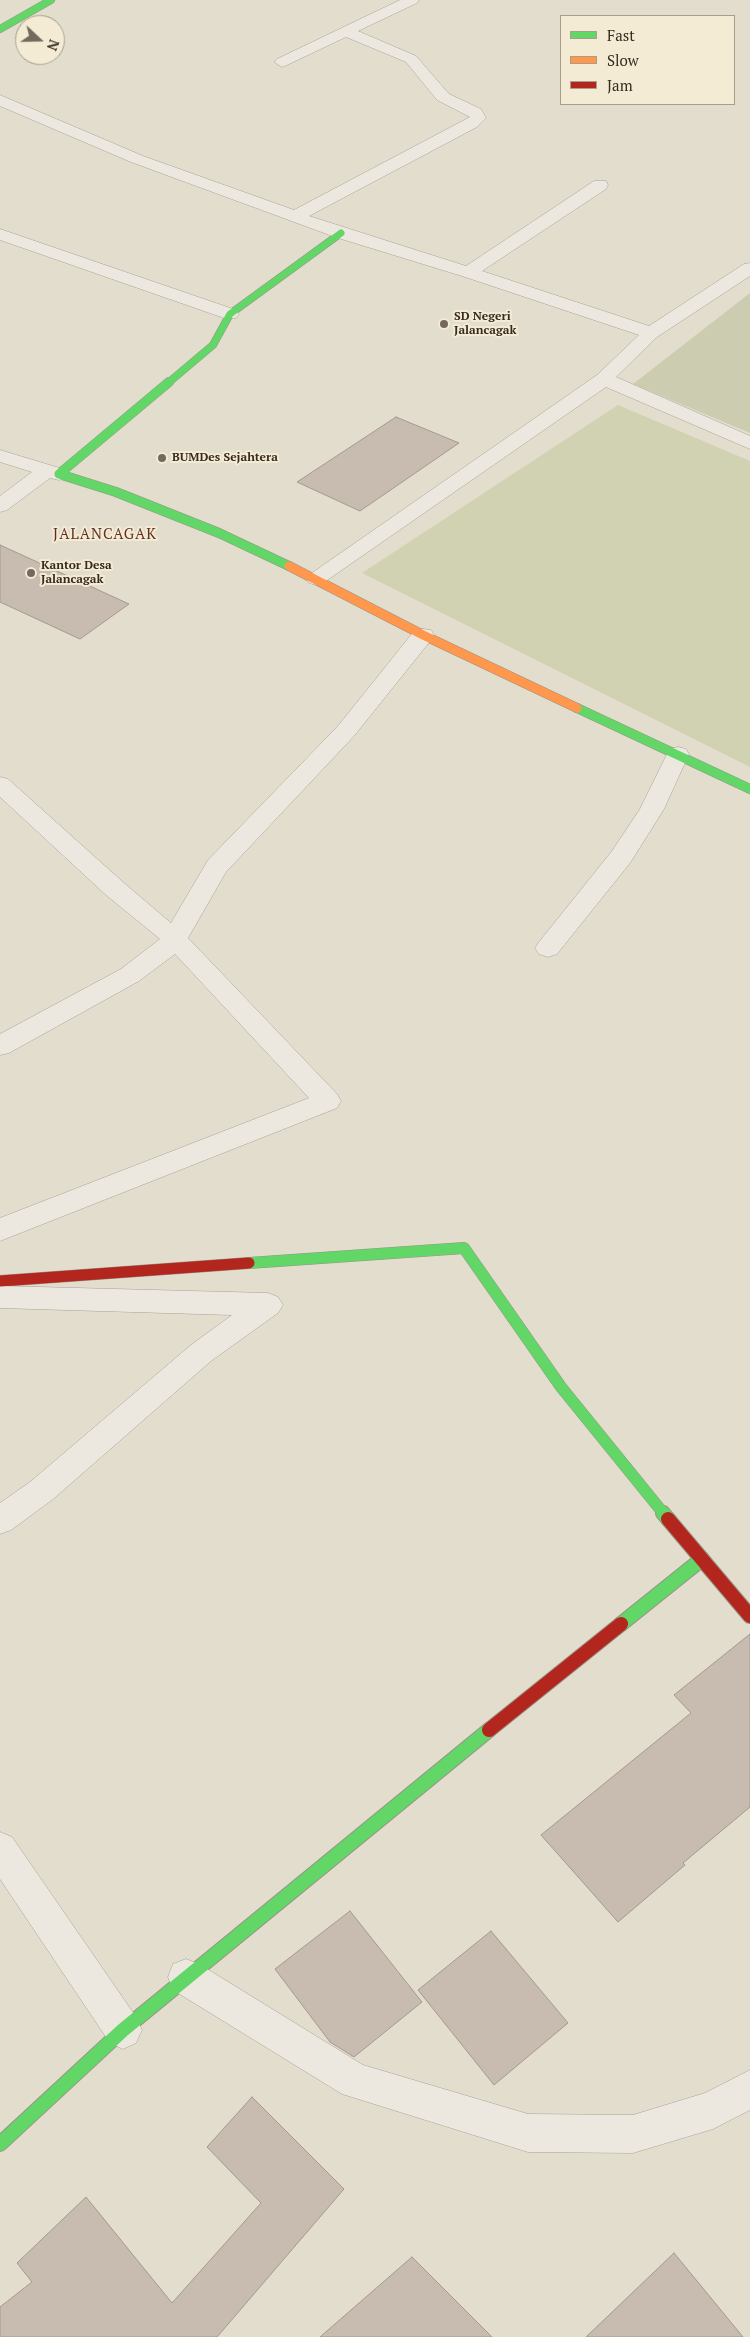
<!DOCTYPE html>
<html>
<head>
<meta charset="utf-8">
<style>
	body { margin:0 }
	#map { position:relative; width:750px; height:2337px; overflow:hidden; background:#e3ddce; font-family:"PT Serif",serif }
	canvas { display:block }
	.legend { position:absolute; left:560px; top:15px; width:175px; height:90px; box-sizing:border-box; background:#f4ebd4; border:1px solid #a89e8c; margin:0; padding:6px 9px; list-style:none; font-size:15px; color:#372b1f }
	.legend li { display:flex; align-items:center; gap:10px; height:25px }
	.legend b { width:25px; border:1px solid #a89e8c }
	.north { position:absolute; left:15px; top:15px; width:50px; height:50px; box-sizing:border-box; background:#f4ebd4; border:1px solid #a89e8c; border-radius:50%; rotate:111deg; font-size:14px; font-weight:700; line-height:20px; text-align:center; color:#372b1f }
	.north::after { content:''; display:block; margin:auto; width:18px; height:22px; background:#73695c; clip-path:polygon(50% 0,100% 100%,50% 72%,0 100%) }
</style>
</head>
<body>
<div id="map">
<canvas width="750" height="2337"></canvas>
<ul class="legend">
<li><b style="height:6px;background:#63d668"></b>Fast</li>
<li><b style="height:6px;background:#ff974d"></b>Slow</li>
<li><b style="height:6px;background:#b3261e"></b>Jam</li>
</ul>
<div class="north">N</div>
</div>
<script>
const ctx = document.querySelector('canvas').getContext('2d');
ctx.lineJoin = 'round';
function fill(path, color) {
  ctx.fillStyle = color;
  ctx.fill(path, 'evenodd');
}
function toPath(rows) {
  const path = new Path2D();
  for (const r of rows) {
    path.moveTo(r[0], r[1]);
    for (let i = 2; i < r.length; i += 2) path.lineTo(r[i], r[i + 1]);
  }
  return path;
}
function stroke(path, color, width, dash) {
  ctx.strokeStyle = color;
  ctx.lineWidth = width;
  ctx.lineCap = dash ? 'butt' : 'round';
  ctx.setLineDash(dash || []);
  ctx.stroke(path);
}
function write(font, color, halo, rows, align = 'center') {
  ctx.font = font + ' "PT Serif",serif';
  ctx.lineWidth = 4;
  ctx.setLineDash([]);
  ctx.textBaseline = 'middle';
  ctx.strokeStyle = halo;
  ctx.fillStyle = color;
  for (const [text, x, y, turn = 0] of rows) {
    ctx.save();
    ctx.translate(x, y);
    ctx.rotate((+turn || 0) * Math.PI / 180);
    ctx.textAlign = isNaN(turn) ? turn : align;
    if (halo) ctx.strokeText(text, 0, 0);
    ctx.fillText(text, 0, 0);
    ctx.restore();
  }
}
fill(toPath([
	[618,405,750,461,750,767,362,573]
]), '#d1d2b1');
fill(toPath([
	[750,293,750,433,633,384]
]), '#ccccb0');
const building = toPath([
	[396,417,459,443,360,511,297,482,396,417],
	[0,545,129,604,80,639,0,602,0,545],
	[750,1634,750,1807,683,1863,685,1865,618,1922,541,1835,691,1713,674,1695,750,1634],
	[350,1911,422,2002,354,2057,330,2042,275,1969,350,1911],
	[491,1931,568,2023,494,2085,418,1990,491,1931],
	[252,2097,344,2189,217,2337,0,2337,0,2307,32,2282,17,2263,86,2197,172,2303,261,2203,207,2147,252,2097],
	[674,2253,743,2337,586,2337,674,2253],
	[412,2257,492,2337,320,2337,412,2257]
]);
fill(building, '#c7bcaf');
stroke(building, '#a3998d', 1);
const street = toPath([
	[400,0,419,0,417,3,358,31,416,56,449,94,481,109,486,118,477,127,309,216,466,266,594,181,606,181,608,185,606,189,482,271,649,326,744,264,750,263,750,276,657,337,616,377,750,436,750,449,606,387,323,583,316,585,309,583,306,579,309,575,597,375,639,335,462,276,335,237,131,162,0,106,0,95,143,156,294,210,470,117,437,100,406,62,346,37,287,65,282,67,274,62,277,59,400,0],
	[0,229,236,310,239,314,236,318,224,318,0,240,0,229],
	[0,450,66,470,69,474,66,478,59,480,50,478,7,510,0,512,0,496,32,472,0,462,0,450],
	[423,629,431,630,434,635,431,640,354,736,226,872,188,938,337,1094,341,1101,337,1108,0,1241,0,1218,309,1098,175,954,139,981,9,1053,0,1055,0,1034,121,969,160,939,106,895,0,797,0,777,8,779,124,883,171,923,208,860,338,726,415,630,423,629],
	[678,747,686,749,689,754,664,809,630,863,557,954,548,957,539,954,535,948,539,942,612,851,640,809,667,754,670,749,678,747],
	[0,1286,268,1293,278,1297,283,1305,278,1313,211,1361,52,1500,11,1530,0,1534,0,1503,30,1482,191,1345,232,1315,0,1308,0,1286],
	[0,1832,12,1837,136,2017,142,2030,136,2043,123,2049,110,2043,0,1879,0,1832],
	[186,1959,199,1964,363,2065,528,2114,633,2115,705,2093,750,2070,750,2110,713,2129,633,2153,528,2152,342,2094,173,1990,168,1977,173,1964,186,1959]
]);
const fastFar3 = toPath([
	[0,29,51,0],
	[168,383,213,345,230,314,341,233]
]);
const fastFar2 = toPath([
	[169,382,59,474,116,492,219,533,289,566],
	[577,708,750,789]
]);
const fastFar1 = toPath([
	[249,1263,464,1248,561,1387,664,1514]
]);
const fast = toPath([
	[663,1513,668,1519],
	[621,1624,702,1559],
	[0,2144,123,2030,489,1730]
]);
const slow = toPath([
	[289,566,423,635,577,708]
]);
const jamFar1 = toPath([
	[0,1281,249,1263]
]);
const jam = toPath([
	[668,1519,750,1616],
	[489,1730,621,1624]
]);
stroke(street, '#a8a297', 1);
stroke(fastFar3, '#989286', 8);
stroke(fastFar2, '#989286', 10);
stroke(fastFar1, '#989286', 12);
stroke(fast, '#989286', 16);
stroke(slow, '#989286', 10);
stroke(jamFar1, '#989286', 12);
stroke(jam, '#989286', 16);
fill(street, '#ece8df');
stroke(fastFar3, '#63d668', 7);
stroke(fastFar2, '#63d668', 9);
stroke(fastFar1, '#63d668', 11);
stroke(fast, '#63d668', 14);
stroke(slow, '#ff974d', 9);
stroke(jamFar1, '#b3261e', 11);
stroke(jam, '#b3261e', 14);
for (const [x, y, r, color] of [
	[444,324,5,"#73695c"],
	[162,458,5,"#73695c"],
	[31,573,5,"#73695c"]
]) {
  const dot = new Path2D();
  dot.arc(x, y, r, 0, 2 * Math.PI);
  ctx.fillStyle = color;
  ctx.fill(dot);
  stroke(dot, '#f4ebd4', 2);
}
write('bold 12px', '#372b1f', '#f4ebd4', [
	["SD Negeri",454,317],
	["Jalancagak",454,331],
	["BUMDes Sejahtera",172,458],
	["Kantor Desa",41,566],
	["Jalancagak",41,580]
], 'left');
ctx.letterSpacing = '1px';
write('15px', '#612f21', '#f4ebd4', [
	["JALANCAGAK",105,535]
]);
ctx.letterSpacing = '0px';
</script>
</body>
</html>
